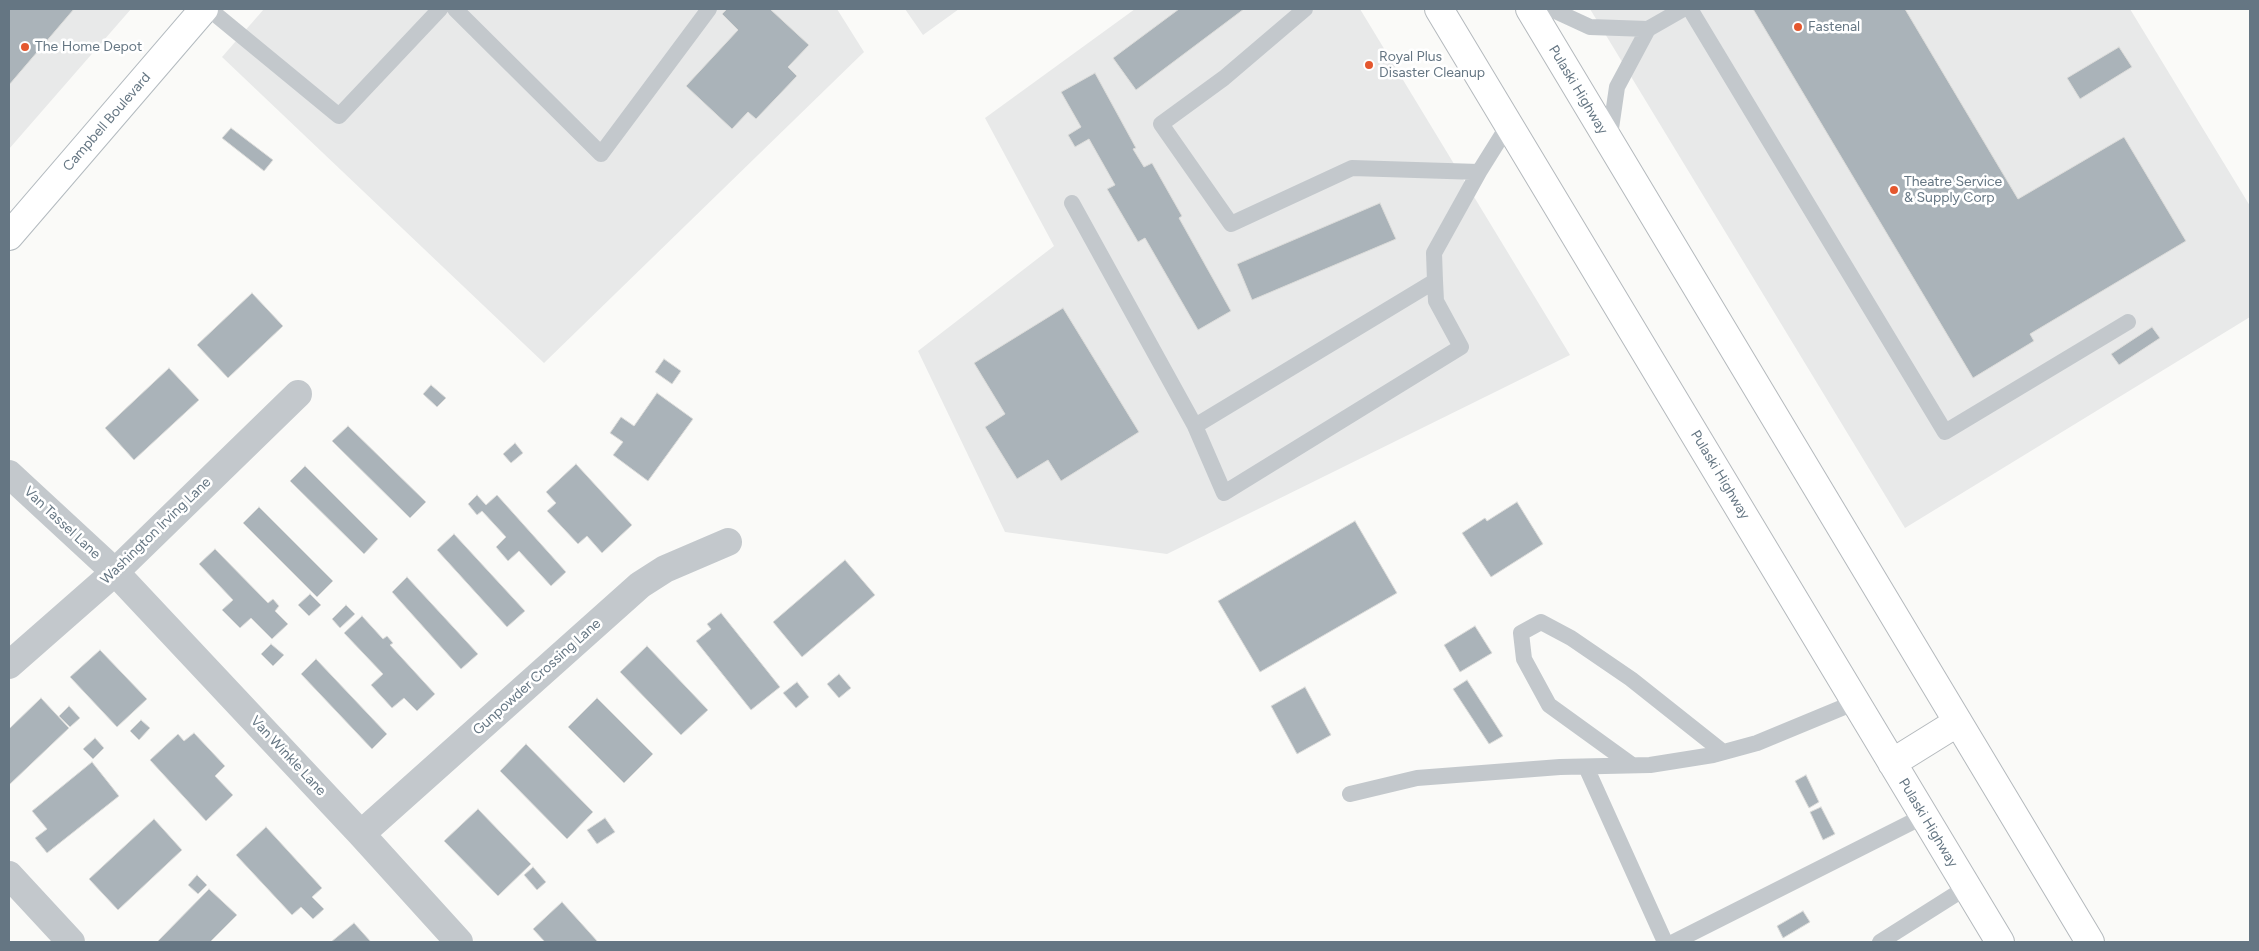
<!DOCTYPE html>
<html>
<head>
<meta charset="utf-8">
<style>
	body { margin:0 }
	#map { position:relative; width:2259px; height:951px; overflow:hidden; background:#fafaf8; font-family:Figtree,sans-serif }
	canvas { display:block }
	.frame { position:absolute; inset:0; border:10px solid #657683; pointer-events:none }
</style>
</head>
<body>
<div id="map">
<canvas width="2259" height="951"></canvas>
<div class="frame"></div>
</div>
<script>
const ctx = document.querySelector('canvas').getContext('2d');
ctx.lineJoin = 'round';
function fill(path, color) {
  ctx.fillStyle = color;
  ctx.fill(path, 'evenodd');
}
function toPath(rows) {
  const path = new Path2D();
  for (const r of rows) {
    path.moveTo(r[0], r[1]);
    for (let i = 2; i < r.length; i += 2) path.lineTo(r[i], r[i + 1]);
  }
  return path;
}
function stroke(path, color, width, dash) {
  ctx.strokeStyle = color;
  ctx.lineWidth = width;
  ctx.lineCap = dash ? 'butt' : 'round';
  ctx.setLineDash(dash || []);
  ctx.stroke(path);
}
function write(font, color, halo, rows, align = 'center') {
  ctx.font = font + ' Figtree,sans-serif';
  ctx.lineWidth = 5;
  ctx.setLineDash([]);
  ctx.textBaseline = 'middle';
  ctx.strokeStyle = halo;
  ctx.fillStyle = color;
  for (const [text, x, y, turn = 0] of rows) {
    ctx.save();
    ctx.translate(x, y);
    ctx.rotate((+turn || 0) * Math.PI / 180);
    ctx.textAlign = isNaN(turn) ? turn : align;
    if (halo) ctx.strokeText(text, 0, 0);
    ctx.fillText(text, 0, 0);
    ctx.restore();
  }
}
fill(toPath([
	[9,9,131,9,9,149],
	[264,9,837,9,864,52,544,363,222,57],
	[905,9,959,9,923,35],
	[1135,9,1360,9,1570,355,1167,554,1005,532,918,351,1054,246,985,118],
	[1590,9,2130,9,2250,206,2250,317,1905,528]
]), '#e8e9e9');
const building = toPath([
	[9,9,74,9,9,85,9,9],
	[727,9,770,9,809,45,788,67,797,76,756,119,748,112,732,129,686,86,738,30,722,14,727,9],
	[1179,9,1244,9,1136,90,1113,58,1179,9],
	[1753,9,1905,9,2018,199,2124,137,2186,241,2030,334,2034,341,1973,378,1753,9],
	[2119,47,2132,67,2080,99,2067,78,2119,47],
	[1095,73,1136,148,1133,149,1144,167,1152,163,1182,216,1179,218,1231,311,1198,330,1145,238,1138,242,1107,189,1115,185,1089,139,1075,147,1068,135,1081,127,1061,92,1095,73],
	[231,128,273,160,264,171,222,138,231,128],
	[1380,203,1396,239,1252,300,1237,264,1380,203],
	[252,293,283,326,228,378,197,345,252,293],
	[1063,308,1139,432,1061,481,1048,460,1017,479,985,427,1005,414,974,363,1063,308],
	[2152,327,2160,338,2119,365,2111,354,2152,327],
	[664,359,681,371,672,384,655,372,664,359],
	[169,368,199,400,134,460,105,428,169,368],
	[431,385,446,398,437,407,423,394,431,385],
	[657,393,693,419,648,481,613,455,623,442,610,433,621,417,634,426,657,393],
	[348,426,426,502,410,518,332,441,348,426],
	[515,443,523,453,511,463,503,454,515,443],
	[576,464,632,525,602,553,587,536,578,544,547,511,556,503,546,492,576,464],
	[305,466,378,539,364,554,290,481,305,466],
	[477,495,486,505,497,495,566,572,551,586,519,551,508,561,496,547,506,537,482,511,477,515,468,504,477,495],
	[1517,502,1543,544,1491,577,1462,533,1485,518,1487,521,1517,502],
	[259,507,333,581,317,597,243,523,259,507],
	[1355,521,1397,593,1260,672,1218,601,1355,521],
	[454,534,525,611,507,627,437,550,454,534],
	[215,549,268,603,273,599,279,606,275,611,288,624,272,639,251,618,240,628,222,610,233,600,199,564,215,549],
	[845,560,875,595,802,657,773,622,845,560],
	[407,577,478,654,461,669,392,592,407,577],
	[310,594,321,605,309,616,298,605,310,594],
	[346,605,355,614,340,628,332,619,346,605],
	[721,613,780,687,751,710,696,641,711,629,707,624,721,613],
	[362,616,383,639,387,636,393,643,390,645,435,694,417,711,404,698,392,708,371,685,383,674,344,633,362,616],
	[1475,626,1492,653,1460,672,1444,645,1475,626],
	[271,644,284,655,273,666,261,654,271,644],
	[647,646,708,710,681,735,620,672,647,646],
	[100,650,147,699,117,727,70,677,100,650],
	[316,659,387,734,372,749,301,674,316,659],
	[839,674,851,688,839,698,827,684,839,674],
	[1467,680,1503,736,1489,744,1453,689,1467,680],
	[797,682,809,697,796,708,783,693,797,682],
	[1305,687,1331,735,1297,754,1271,706,1305,687],
	[41,698,69,728,9,785,9,729,41,698],
	[597,698,653,754,624,783,568,727,597,698],
	[69,706,80,718,70,727,59,716,69,706],
	[141,720,150,728,139,740,130,731,141,720],
	[194,733,225,766,215,776,233,795,206,821,150,760,178,734,184,741,194,733],
	[95,738,104,748,93,759,83,749,95,738],
	[526,744,593,812,567,839,500,771,526,744],
	[92,762,119,796,47,853,35,838,47,829,32,811,92,762],
	[1806,775,1819,802,1809,808,1795,781,1806,775],
	[1821,807,1835,834,1823,840,1810,812,1821,807],
	[478,809,531,864,498,896,444,841,478,809],
	[605,818,615,832,597,844,587,830,605,818],
	[154,819,182,850,118,910,89,879,154,819],
	[266,827,322,888,312,897,324,909,313,919,301,907,292,915,236,855,266,827],
	[533,867,546,882,537,890,524,875,533,867],
	[197,875,207,885,198,894,188,885,197,875],
	[209,889,237,915,210,942,157,942,209,889],
	[562,902,598,942,545,942,533,929,562,902],
	[1803,911,1810,922,1783,938,1777,926,1803,911],
	[354,923,371,942,331,942,354,923]
]);
fill(building, '#aab3b9');
stroke(building, '#dcdcda', 1);
const secondary = toPath([
	[9,236,204,9]
]);
const highway = toPath([
	[1439,9,2000,942],
	[1530,9,2090,942],
	[1892,763,1958,722]
]);
stroke(secondary, '#b3babf', 30);
stroke(highway, '#b4b9bd', 30);
stroke(toPath([
	[209,9,339,116,440,9],
	[455,9,601,154,709,9],
	[1305,9,1224,78,1161,124,1231,224,1352,168,1479,172,1509,124],
	[1551,9,1590,27,1648,29],
	[1690,9,1945,432,2128,322],
	[1609,142,1617,87,1648,29,1683,9],
	[1072,203,1195,426],
	[1435,281,1195,426,1224,493,1461,347,1436,301,1435,281,1434,253,1479,172],
	[1632,765,1549,705,1524,659,1521,633,1541,622,1571,638,1631,679,1723,752],
	[1586,767,1665,942],
	[1350,794,1417,778,1560,767,1650,765,1713,755,1757,743,1856,702],
	[1674,942,1924,816],
	[1880,942,1967,887]
]), '#c3c8cc', 16);
stroke(toPath([
	[9,474,115,572,361,834,459,942],
	[9,665,115,572,298,394],
	[361,834,640,585,665,569,728,542],
	[9,875,71,942]
]), '#c3c8cc', 28);
stroke(secondary, '#fff', 28);
stroke(highway, '#fff', 28);
for (const [x, y, r, color] of [
	[1798,27,5,"#e4572e"],
	[25,47,5,"#e4572e"],
	[1369,65,5,"#e4572e"],
	[1894,190,5,"#e4572e"]
]) {
  const dot = new Path2D();
  dot.arc(x, y, r, 0, 2 * Math.PI);
  ctx.fillStyle = color;
  ctx.fill(dot);
  stroke(dot, '#fff', 2);
}
write('14px', '#657683', '#fff', [
	["Fastenal",1808,27],
	["The Home Depot",35,47],
	["Royal Plus",1379,57],
	["Disaster Cleanup",1379,73],
	["Theatre Service",1904,182],
	["& Supply Corp",1904,198]
], 'left');
write('14px', '#657683', '#fff', [
	["Pulaski Highway",1578,90,59],
	["Campbell Boulevard",107,122,-49],
	["Pulaski Highway",1720,475,59],
	["Van Tassel Lane",62,523,43],
	["Washington Irving Lane",156,531,-44],
	["Gunpowder Crossing Lane",537,677,-42],
	["Van Winkle Lane",288,756,47],
	["Pulaski Highway",1928,823,59]
]);
</script>
</body>
</html>
